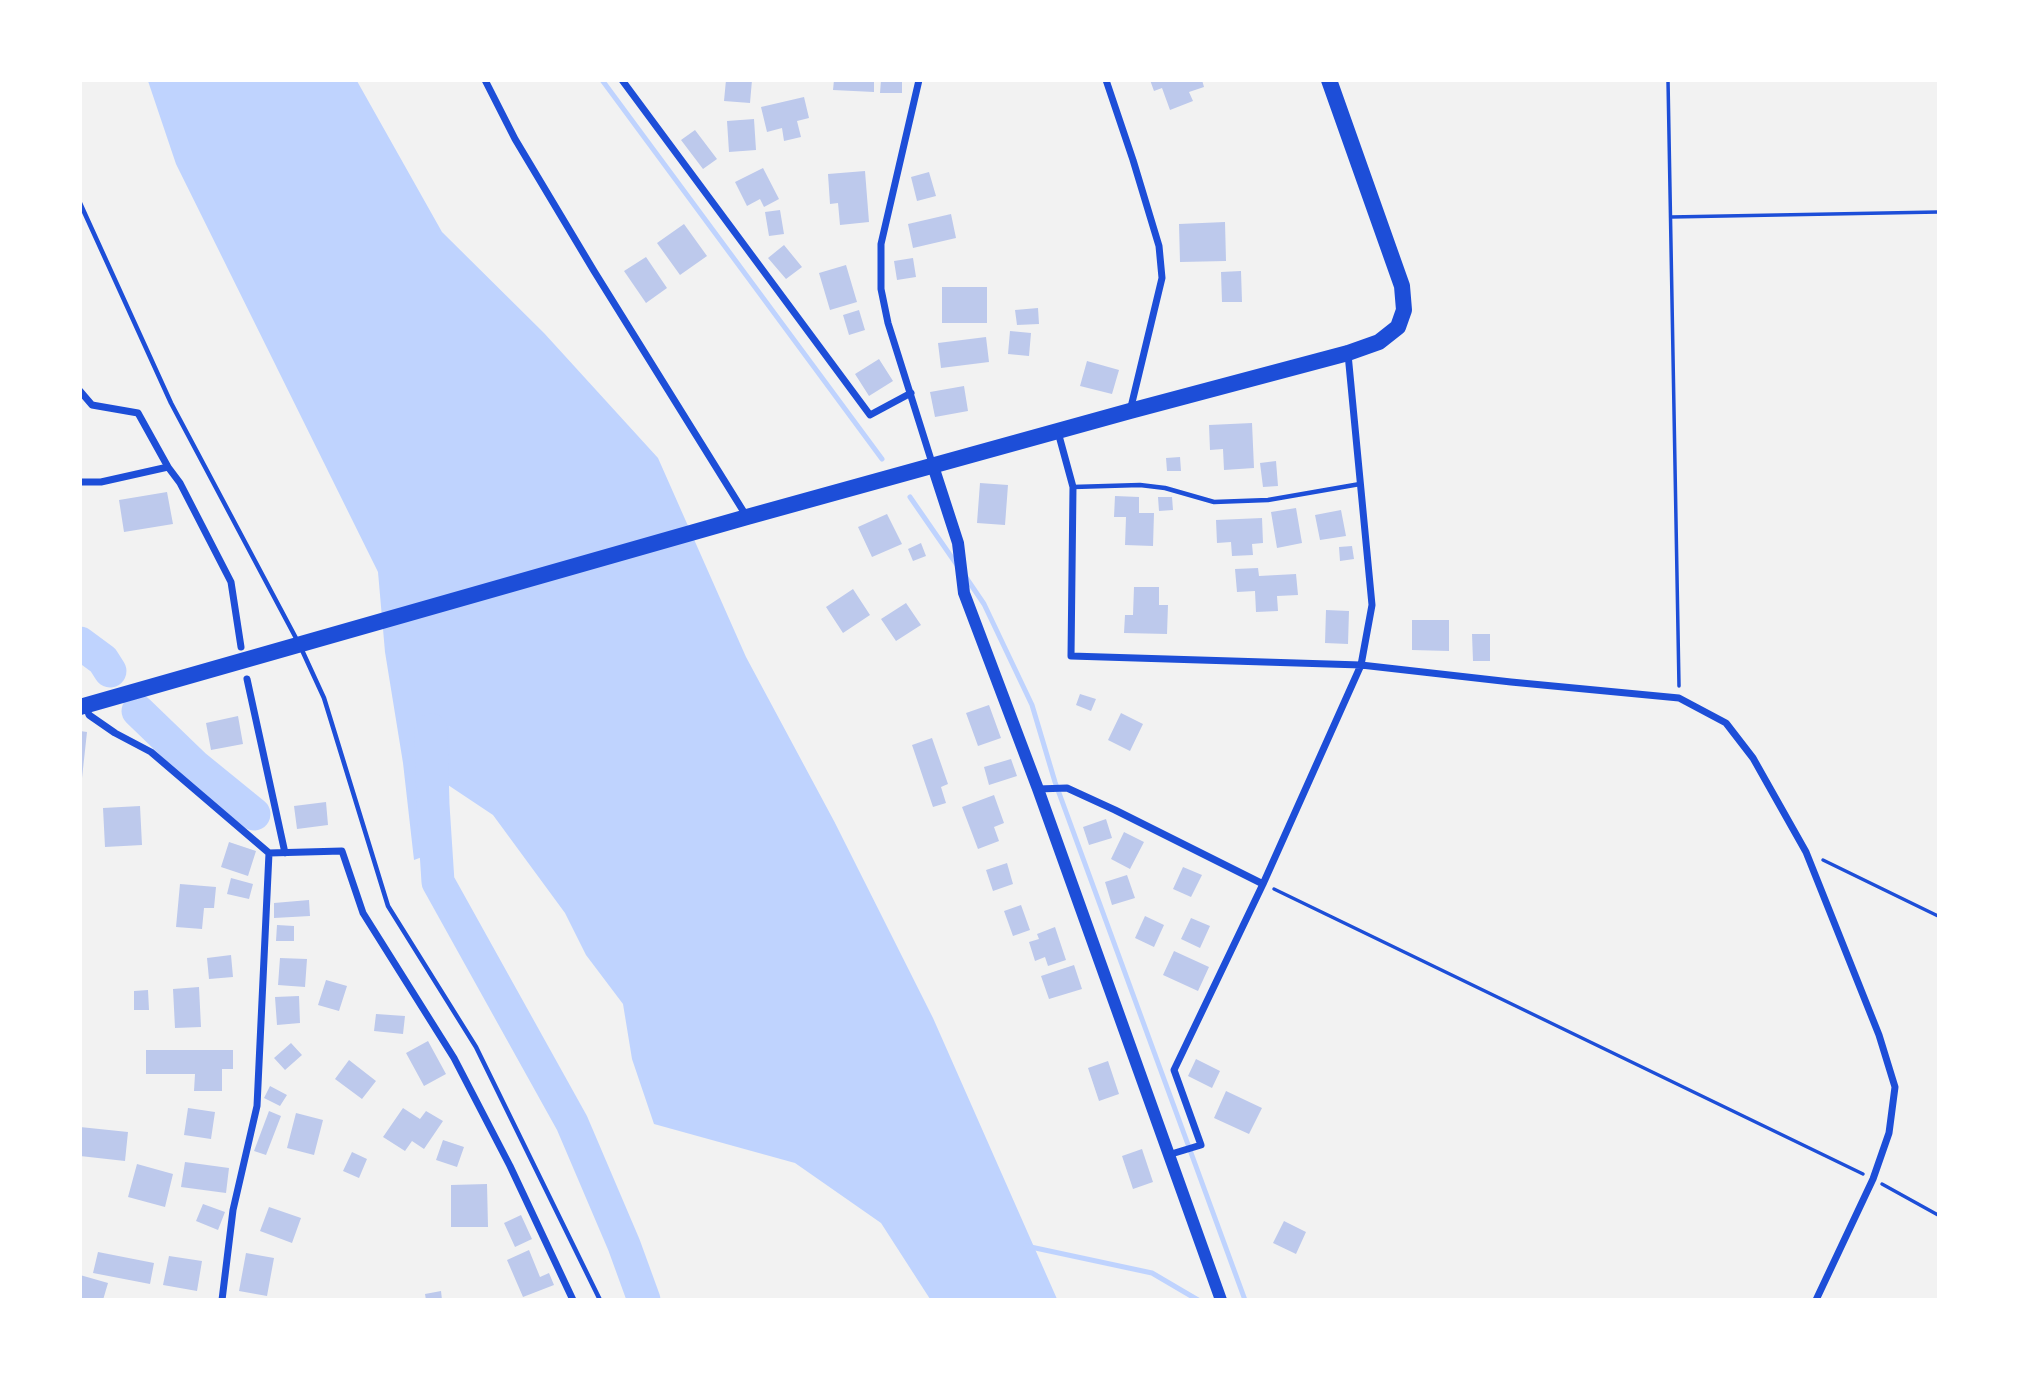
<!DOCTYPE html>
<html>
<head>
<meta charset="utf-8">
<style>
	body { margin:0 }
	#map { position:relative; width:2019px; height:1380px; overflow:hidden; background:#f2f2f2; font-family:"IBM Plex Sans",sans-serif }
	canvas { display:block }
	.frame { position:absolute; inset:0; border:82px solid #fff; pointer-events:none }
</style>
</head>
<body>
<div id="map">
<canvas width="2019" height="1380"></canvas>
<div class="frame"></div>
</div>
<script>
const ctx = document.querySelector('canvas').getContext('2d');
ctx.lineJoin = 'round';
function fill(path, color) {
  ctx.fillStyle = color;
  ctx.fill(path, 'evenodd');
}
function toPath(rows) {
  const path = new Path2D();
  for (const r of rows) {
    path.moveTo(r[0], r[1]);
    for (let i = 2; i < r.length; i += 2) path.lineTo(r[i], r[i + 1]);
  }
  return path;
}
function stroke(path, color, width, dash) {
  ctx.strokeStyle = color;
  ctx.lineWidth = width;
  ctx.lineCap = dash ? 'butt' : 'round';
  ctx.setLineDash(dash || []);
  ctx.stroke(path);
}
fill(toPath([
	[148,81,357,81,442,232,544,333,658,458,746,657,834,821,933,1018,1057,1299,930,1299,881,1223,795,1163,654,1124,632,1059,623,1004,586,955,565,913,493,815,421,767,425,856,414,860,403,763,385,652,378,572,176,164]
]), '#bfd3fe');
stroke(toPath([
	[602,80,882,459],
	[910,497,957,565],
	[965,576,984,604,1032,705,1055,782,1245,1300],
	[1026,1246,1152,1273,1198,1300]
]), '#bfd3fe', 5);
stroke(toPath([
	[80,643,103,660,110,671],
	[138,711,195,766,254,814],
	[431,730,433,805,438,882,572,1123,624,1245,644,1300]
]), '#bfd3fe', 33);
fill(toPath([
	[726,80,752,80,750,103,724,101],
	[834,80,874,80,874,92,833,90],
	[881,80,902,80,902,93,880,93],
	[1150,80,1202,80,1204,87,1189,92,1193,101,1170,110,1162,88,1154,91],
	[804,97,809,118,797,121,801,137,784,141,782,128,767,132,761,107],
	[754,119,756,150,729,152,727,121],
	[695,130,717,159,703,169,681,140],
	[763,168,779,199,764,207,760,199,747,206,735,182],
	[865,171,869,222,840,225,838,203,830,204,828,174],
	[929,172,936,196,917,201,911,177],
	[780,210,784,234,769,236,765,212],
	[951,214,956,238,913,248,908,224],
	[1225,222,1226,261,1180,262,1179,224],
	[684,224,707,256,680,275,657,243],
	[784,245,802,267,786,279,768,258],
	[646,257,667,288,646,303,624,271],
	[913,258,916,277,897,280,894,261],
	[846,265,857,302,830,310,819,273],
	[1241,271,1242,302,1222,302,1221,272],
	[942,287,987,287,987,323,942,323],
	[1038,308,1039,324,1017,325,1015,310],
	[859,310,865,330,849,335,843,315],
	[1010,331,1031,333,1029,356,1008,354],
	[986,337,989,362,941,368,938,343],
	[879,359,893,381,869,396,855,374],
	[1087,361,1119,370,1112,394,1080,386],
	[964,386,968,411,935,417,930,392],
	[1252,423,1254,468,1224,470,1223,449,1210,450,1209,425],
	[1180,457,1181,471,1167,471,1166,458],
	[1276,461,1278,486,1263,487,1260,463],
	[980,483,1008,485,1005,525,977,523],
	[167,492,173,524,124,532,119,500],
	[1115,496,1139,497,1139,513,1154,513,1153,546,1125,545,1126,517,1114,517],
	[1158,497,1172,497,1173,510,1159,511],
	[1296,508,1302,543,1277,548,1271,512],
	[1341,510,1346,536,1320,540,1315,515],
	[887,514,902,544,872,557,858,527],
	[1262,518,1263,543,1252,544,1253,555,1232,556,1231,542,1217,543,1216,520],
	[921,543,926,556,913,561,908,549],
	[1352,546,1354,559,1340,561,1339,547],
	[1258,568,1259,576,1296,574,1298,595,1277,596,1278,611,1256,612,1255,591,1237,592,1235,569],
	[1134,587,1159,587,1159,605,1168,605,1167,634,1124,633,1125,615,1133,615],
	[853,589,870,615,843,633,826,607],
	[906,603,921,625,896,641,881,619],
	[1326,610,1349,611,1348,644,1325,643],
	[1412,620,1449,620,1449,651,1412,650],
	[1472,634,1490,634,1490,661,1473,661],
	[1080,694,1096,699,1091,711,1076,705],
	[989,705,1001,738,978,746,966,713],
	[1121,713,1143,724,1130,751,1108,740],
	[238,716,243,744,211,750,206,723],
	[80,731,87,732,82,778,80,778],
	[932,738,948,784,941,787,946,803,933,807,912,745],
	[1011,759,1017,776,989,785,984,767],
	[994,795,1004,823,994,827,999,841,978,849,962,807],
	[326,802,328,825,297,829,294,806],
	[140,806,142,845,105,847,103,808],
	[1106,819,1112,838,1089,845,1083,827],
	[1124,832,1144,842,1130,869,1111,859],
	[229,842,256,851,248,876,221,867],
	[1007,863,1013,884,993,891,986,870],
	[1183,867,1202,875,1191,897,1173,889],
	[1127,875,1135,898,1112,905,1105,882],
	[231,878,253,884,249,899,227,894],
	[180,884,216,887,214,908,204,908,202,929,176,927],
	[309,900,310,916,274,918,274,903],
	[1021,905,1030,930,1013,936,1004,911],
	[1145,916,1164,925,1154,947,1135,938],
	[1191,918,1210,926,1200,948,1181,939],
	[277,925,294,926,294,941,276,941],
	[1055,927,1066,960,1048,966,1045,957,1035,961,1029,942,1039,939,1037,934],
	[1174,951,1209,967,1198,991,1163,975],
	[231,955,233,977,209,979,207,958],
	[280,958,307,959,305,987,278,985],
	[1074,965,1082,989,1049,999,1041,976],
	[326,980,347,986,339,1011,318,1005],
	[199,987,201,1027,175,1028,173,989],
	[148,990,149,1010,134,1010,134,991],
	[299,996,300,1023,277,1025,275,997],
	[376,1014,405,1016,403,1034,374,1031],
	[428,1041,446,1074,424,1086,406,1053],
	[291,1043,302,1055,285,1070,274,1058],
	[146,1050,233,1050,233,1069,222,1069,222,1091,194,1091,195,1074,146,1074],
	[1196,1059,1220,1071,1212,1088,1188,1076],
	[349,1060,376,1081,362,1099,335,1079],
	[1108,1061,1119,1094,1099,1101,1088,1068],
	[270,1086,287,1095,280,1106,264,1098],
	[1226,1091,1262,1108,1249,1134,1214,1118],
	[188,1108,215,1112,211,1139,184,1135],
	[403,1108,420,1119,426,1111,443,1121,424,1149,412,1141,405,1151,383,1137],
	[269,1111,281,1116,266,1155,254,1151],
	[296,1113,323,1120,314,1155,287,1148],
	[80,1127,128,1132,125,1161,80,1156],
	[443,1140,464,1147,457,1167,436,1160],
	[1142,1149,1153,1182,1133,1189,1122,1156],
	[352,1152,367,1159,359,1178,343,1171],
	[185,1162,229,1168,226,1193,181,1187],
	[137,1164,173,1174,165,1207,128,1197],
	[487,1184,488,1227,451,1227,451,1185],
	[203,1204,225,1212,218,1230,196,1221],
	[269,1207,301,1218,292,1243,260,1231],
	[521,1215,532,1239,515,1247,504,1223],
	[1284,1221,1306,1232,1296,1254,1273,1243],
	[529,1250,540,1277,549,1273,554,1285,523,1297,507,1260],
	[98,1252,154,1263,150,1284,93,1273],
	[246,1253,274,1258,267,1296,239,1291],
	[169,1256,202,1261,197,1291,163,1285],
	[80,1275,108,1283,103,1300,80,1300],
	[441,1291,442,1300,426,1300,425,1294]
]), '#bdc9ec');
stroke(toPath([
	[1668,80,1679,686],
	[1671,217,1938,212],
	[1823,860,1938,916],
	[1274,889,1863,1174],
	[1882,1184,1938,1215]
]), '#1d4ed8', 3.5);
stroke(toPath([
	[80,203,171,403,297,640],
	[1073,487,1140,485,1165,488,1214,502,1268,500,1360,484],
	[301,648,324,698,388,906,476,1047,600,1300]
]), '#1d4ed8', 4.5);
stroke(toPath([
	[485,80,515,139,594,271,747,517],
	[622,80,870,415,911,393],
	[919,80,881,244,881,289,888,323,933,466],
	[1106,80,1133,160,1159,246,1162,278,1130,411],
	[80,391,92,405,138,413,168,467],
	[1058,432,1073,487,1071,656,1361,665,1511,682,1679,698,1726,723,1753,758,1806,852,1879,1035,1895,1087,1889,1133,1873,1179,1816,1300],
	[80,482,101,482,168,467,180,483,231,582,241,647],
	[247,679,285,853],
	[86,706,89,715,115,733,151,752,269,853,342,851,363,913,454,1058,510,1166,573,1300],
	[1038,789,1067,788,1115,810,1263,884],
	[1168,1155,1201,1145,1174,1070,1263,884,1361,665,1372,605,1348,354],
	[222,1300,233,1210,257,1106,269,853]
]), '#1d4ed8', 7);
stroke(toPath([
	[933,466,958,543,964,593,1038,789,1221,1300]
]), '#1d4ed8', 12);
stroke(toPath([
	[80,707,747,517,1130,411,1348,353,1379,342,1398,327,1404,310,1402,286,1329,80]
]), '#1d4ed8', 16);
</script>
</body>
</html>
